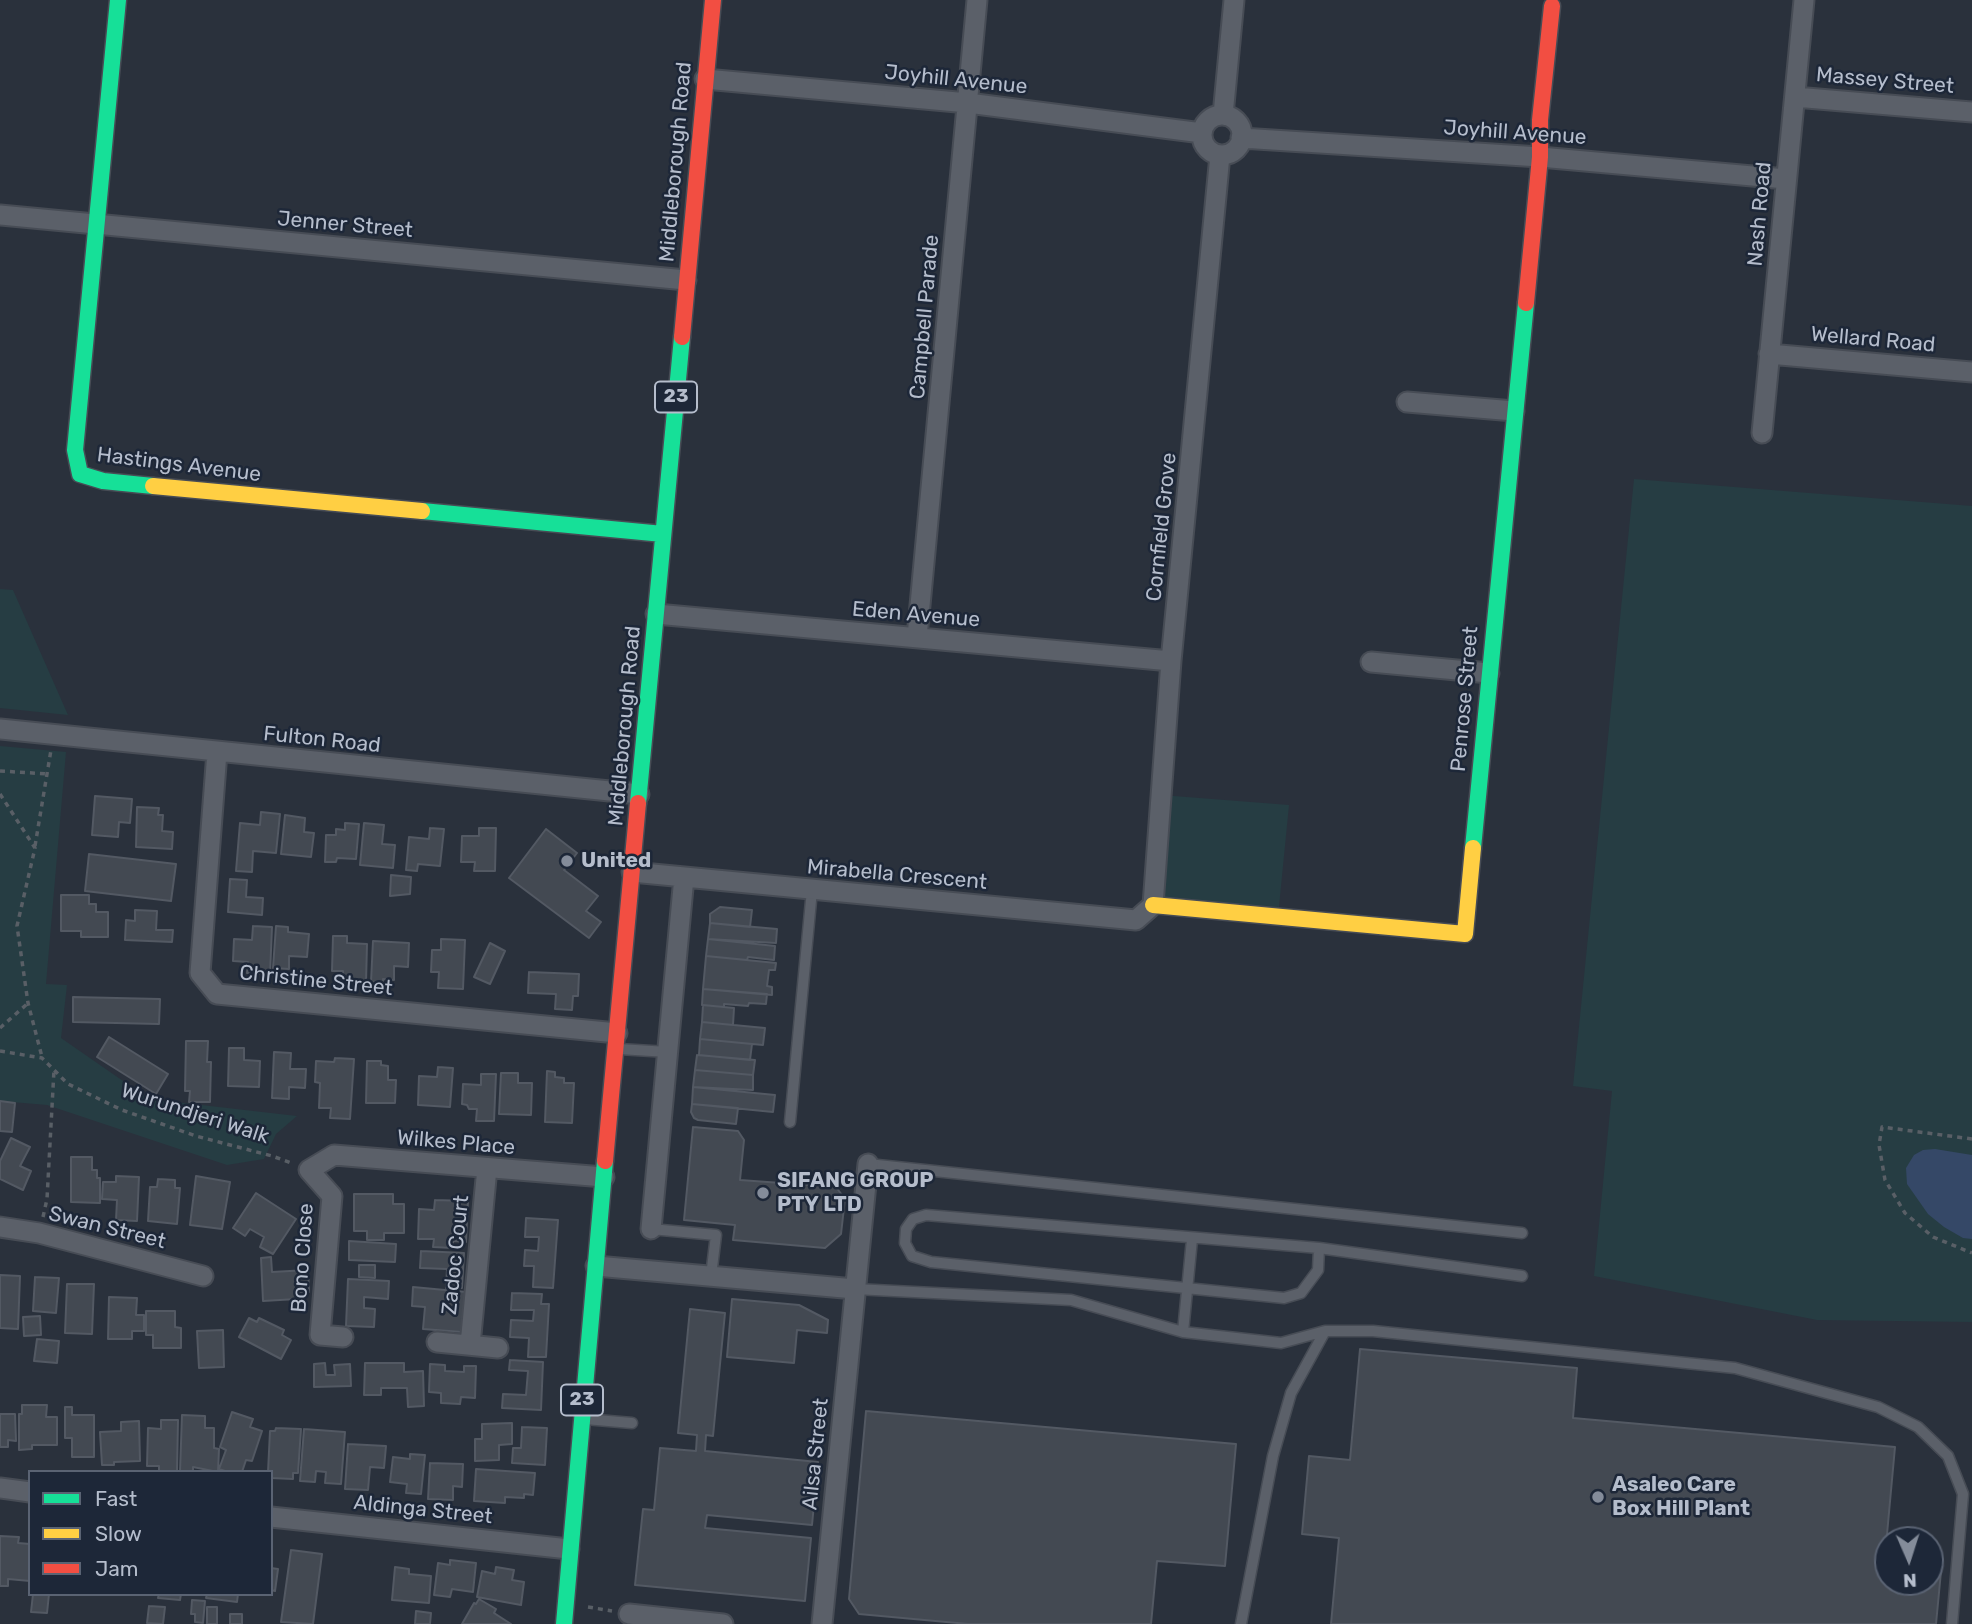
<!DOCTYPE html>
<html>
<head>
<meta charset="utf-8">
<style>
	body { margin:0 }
	#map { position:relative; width:1972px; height:1624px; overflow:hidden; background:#2a313c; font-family:Rubik,sans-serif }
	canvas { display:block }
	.legend { position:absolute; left:28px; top:1470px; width:245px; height:126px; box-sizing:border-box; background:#1d2738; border:2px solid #5a6373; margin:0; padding:9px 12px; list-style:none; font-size:21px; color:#b5bdcc }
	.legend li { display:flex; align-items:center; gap:14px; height:35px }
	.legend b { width:35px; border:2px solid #5a6373 }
	.north { position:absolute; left:1874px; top:1526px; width:70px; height:70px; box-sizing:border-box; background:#1d2738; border:2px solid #5a6373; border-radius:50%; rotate:177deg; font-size:19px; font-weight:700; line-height:28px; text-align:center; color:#b5bdcc }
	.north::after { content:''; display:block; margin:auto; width:24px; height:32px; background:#848c9a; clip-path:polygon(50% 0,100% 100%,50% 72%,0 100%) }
</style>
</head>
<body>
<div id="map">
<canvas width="1972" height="1624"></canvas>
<ul class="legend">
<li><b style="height:9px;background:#16e098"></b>Fast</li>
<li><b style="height:9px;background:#ffcf43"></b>Slow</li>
<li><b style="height:9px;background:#f24e42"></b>Jam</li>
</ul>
<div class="north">N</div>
</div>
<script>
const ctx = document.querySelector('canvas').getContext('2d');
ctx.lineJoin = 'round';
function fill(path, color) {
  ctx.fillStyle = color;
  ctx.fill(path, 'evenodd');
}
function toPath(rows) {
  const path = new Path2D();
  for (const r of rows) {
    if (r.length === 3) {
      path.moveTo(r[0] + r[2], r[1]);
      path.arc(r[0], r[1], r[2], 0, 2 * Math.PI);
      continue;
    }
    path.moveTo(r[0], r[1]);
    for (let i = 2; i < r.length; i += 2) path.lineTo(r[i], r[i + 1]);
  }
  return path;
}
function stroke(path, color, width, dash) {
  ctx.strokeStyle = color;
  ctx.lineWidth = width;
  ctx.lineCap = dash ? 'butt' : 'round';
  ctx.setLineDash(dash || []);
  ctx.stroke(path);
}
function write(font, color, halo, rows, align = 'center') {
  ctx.font = font + ' Rubik,sans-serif';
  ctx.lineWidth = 5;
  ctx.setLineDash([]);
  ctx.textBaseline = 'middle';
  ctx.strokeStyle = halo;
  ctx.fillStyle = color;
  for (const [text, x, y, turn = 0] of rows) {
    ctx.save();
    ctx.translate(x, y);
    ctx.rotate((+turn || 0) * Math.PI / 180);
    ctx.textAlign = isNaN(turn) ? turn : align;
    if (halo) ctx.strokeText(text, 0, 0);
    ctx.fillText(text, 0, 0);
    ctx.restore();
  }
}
fill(toPath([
	[1634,479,1972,506,1972,1322,1817,1320,1594,1276,1612,1091,1573,1086],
	[0,589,13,590,68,715,0,708],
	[0,746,66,752,46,984,67,985,61,1038,149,1099,297,1116,276,1134,264,1159,227,1165,47,1105,0,1101],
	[1161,795,1289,805,1278,917,1153,905]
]), '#263d43');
fill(toPath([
	[1935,1149,1972,1155,1972,1239,1963,1238,1944,1227,1928,1214,1907,1184,1906,1168,1914,1155,1923,1150]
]), '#354867');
const building = toPath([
	[95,796,132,799,130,823,119,822,118,837,92,835,95,796],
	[137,807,159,808,158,815,163,815,162,831,173,832,172,849,136,847,137,807],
	[261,812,280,814,276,853,253,851,252,872,236,871,240,823,260,825,261,812],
	[285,815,305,818,304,832,314,833,311,857,281,854,285,815],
	[345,823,359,824,356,859,337,858,336,862,325,862,326,835,336,835,336,829,345,830,345,823],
	[364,823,384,825,382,844,395,845,393,868,360,865,364,823],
	[430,828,444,829,440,866,418,864,417,871,406,870,409,837,429,839,430,828],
	[479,828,496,828,495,871,474,871,475,862,461,862,462,836,479,836,479,828],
	[546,829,577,853,564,870,598,896,586,911,601,922,589,938,509,878,546,829],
	[89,854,176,864,171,901,85,891,89,854],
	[391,875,411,877,410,894,390,896,391,875],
	[230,879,247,880,246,897,263,898,262,915,228,912,230,879],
	[61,895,89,895,89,904,96,904,96,912,108,912,108,937,81,937,81,931,61,931,61,895],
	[720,907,752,910,750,927,710,923,710,914,720,907],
	[135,910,157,911,156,930,173,930,172,942,125,940,126,920,135,921,135,910],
	[710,923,777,929,776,943,708,939,710,923],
	[253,926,272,927,270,974,247,973,248,962,233,961,234,939,252,940,253,926],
	[276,926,288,927,288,932,309,934,307,957,289,956,289,969,273,968,276,926],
	[333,936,347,936,347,943,367,944,366,983,343,983,343,971,332,971,333,936],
	[441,939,465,940,463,989,438,988,439,972,431,972,432,950,441,950,441,939],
	[708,939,775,946,774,960,748,957,747,960,706,956,708,939],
	[373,941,409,943,408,967,394,966,394,980,383,979,383,983,371,982,373,941],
	[490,943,505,951,490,984,474,977,490,943],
	[706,956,776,963,775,970,769,970,767,986,772,987,772,995,703,989,706,956],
	[529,972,579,974,578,996,573,996,572,1010,555,1009,556,994,528,993,529,972],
	[703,989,767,994,766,1004,749,1003,748,1006,724,1004,724,1007,702,1005,703,989],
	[73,997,160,999,159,1024,73,1022,73,997],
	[703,1005,734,1008,733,1025,702,1022,703,1005],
	[702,1022,765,1028,763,1045,700,1039,702,1022],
	[109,1037,168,1074,156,1094,97,1057,109,1037],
	[700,1039,752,1044,750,1060,699,1055,700,1039],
	[186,1041,208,1041,207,1062,211,1062,210,1102,189,1102,190,1091,185,1091,186,1041],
	[229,1048,244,1048,244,1060,260,1061,259,1087,228,1086,229,1048],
	[274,1052,291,1053,290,1069,306,1069,305,1088,289,1087,289,1099,272,1098,274,1052],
	[697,1055,755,1060,753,1075,695,1070,697,1055],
	[335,1058,354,1059,350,1119,330,1118,331,1108,319,1108,320,1083,315,1082,316,1061,334,1062,335,1058],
	[367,1061,381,1061,381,1065,388,1066,388,1080,396,1080,395,1103,366,1103,367,1061],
	[438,1067,453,1068,450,1107,418,1105,419,1076,437,1077,438,1067],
	[695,1070,753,1075,753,1090,693,1087,695,1070],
	[547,1071,555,1072,555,1077,564,1078,564,1083,574,1083,572,1123,545,1122,547,1071],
	[501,1073,518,1073,518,1083,532,1083,531,1115,499,1114,501,1073],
	[481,1074,496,1074,494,1121,476,1121,477,1109,469,1109,467,1105,462,1104,463,1084,481,1085,481,1074],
	[693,1087,775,1095,773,1112,692,1104,693,1087],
	[0,1101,15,1103,12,1132,0,1131,0,1101],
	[692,1104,738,1108,736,1124,698,1120,694,1118,691,1112,692,1104],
	[693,1127,738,1131,744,1140,740,1180,836,1187,845,1199,841,1234,825,1248,733,1240,735,1225,684,1220,693,1127],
	[11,1138,30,1147,20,1166,31,1171,23,1190,0,1179,0,1161,11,1138],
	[71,1157,92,1157,92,1170,97,1170,97,1178,100,1178,100,1203,71,1202,71,1157],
	[116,1176,139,1177,137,1221,116,1220,117,1200,102,1199,103,1182,116,1182,116,1176],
	[196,1176,230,1182,222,1229,190,1225,196,1176],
	[158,1179,175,1180,175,1188,180,1188,177,1224,148,1221,150,1187,157,1187,158,1179],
	[256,1193,296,1219,273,1254,260,1247,264,1237,250,1229,245,1236,233,1228,256,1193],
	[354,1194,393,1194,393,1204,404,1204,404,1233,384,1233,384,1240,367,1240,367,1231,354,1231,354,1194],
	[435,1200,468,1201,466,1242,453,1241,453,1248,433,1247,434,1239,418,1239,419,1209,434,1210,435,1200],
	[526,1218,558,1220,553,1288,533,1287,534,1266,524,1266,525,1250,538,1251,539,1237,525,1237,526,1218],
	[349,1241,396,1244,395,1262,349,1260,349,1241],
	[421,1251,464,1253,462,1288,446,1288,447,1269,420,1268,421,1251],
	[271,1257,272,1272,308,1270,309,1292,297,1293,297,1299,263,1301,261,1258,271,1257],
	[359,1265,375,1265,375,1278,359,1277,359,1265],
	[0,1275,20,1276,18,1329,0,1328,0,1275],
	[35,1277,59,1278,56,1313,33,1311,35,1277],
	[348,1279,389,1281,388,1299,364,1297,364,1308,375,1309,374,1327,346,1326,348,1279],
	[67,1284,94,1284,92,1334,65,1333,67,1284],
	[413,1287,466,1292,462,1332,423,1329,425,1307,412,1306,413,1287],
	[512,1293,542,1294,541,1304,549,1304,546,1357,528,1357,529,1338,510,1337,511,1320,533,1321,534,1310,511,1310,512,1293],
	[109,1297,137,1298,136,1315,144,1315,144,1331,132,1331,132,1339,108,1339,109,1297],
	[732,1299,799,1305,828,1320,827,1333,797,1330,794,1363,727,1357,732,1299],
	[690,1309,725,1313,713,1436,706,1435,705,1451,818,1462,812,1525,707,1515,705,1528,811,1538,805,1601,635,1585,643,1509,654,1510,660,1448,696,1451,697,1435,678,1433,690,1309],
	[146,1311,175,1311,175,1327,181,1328,181,1348,153,1348,153,1335,146,1335,146,1311],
	[40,1316,41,1335,24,1336,23,1317,40,1316],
	[249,1318,257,1322,259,1318,284,1330,282,1335,291,1340,281,1359,239,1337,249,1318],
	[223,1330,224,1367,199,1368,197,1331,223,1330],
	[37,1339,59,1341,57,1363,34,1361,37,1339],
	[1360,1349,1577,1368,1573,1418,1895,1447,1885,1556,1888,1556,1888,1582,1930,1582,1930,1560,1942,1561,1936,1624,1331,1624,1339,1538,1302,1534,1309,1456,1350,1460,1360,1349],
	[510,1360,543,1362,541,1410,502,1408,503,1394,526,1395,528,1371,509,1370,510,1360],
	[325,1363,326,1375,335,1375,334,1365,350,1364,351,1386,314,1387,314,1364,325,1363],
	[365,1363,404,1363,404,1372,423,1371,424,1406,408,1407,407,1388,381,1388,381,1395,364,1395,365,1363],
	[430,1364,445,1365,445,1371,464,1372,464,1366,476,1366,475,1398,461,1397,460,1404,441,1403,441,1393,429,1392,430,1364],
	[22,1405,47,1405,46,1417,57,1417,57,1445,32,1445,32,1449,19,1450,19,1414,22,1414,22,1405],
	[65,1407,72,1407,72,1415,94,1415,94,1457,72,1457,72,1438,65,1438,65,1407],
	[866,1411,1236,1444,1225,1566,1157,1561,1151,1624,968,1624,859,1614,849,1599,866,1411],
	[232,1412,253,1419,250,1427,262,1431,252,1461,246,1460,242,1472,228,1472,219,1469,226,1450,220,1447,232,1412],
	[0,1414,15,1414,16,1441,8,1440,8,1447,0,1447,0,1414],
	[182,1415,205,1416,205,1428,214,1428,214,1448,219,1449,218,1472,193,1467,193,1472,180,1472,182,1415],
	[161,1420,178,1420,177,1471,159,1471,159,1466,147,1466,148,1428,161,1429,161,1420],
	[139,1421,140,1461,114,1462,114,1465,102,1465,100,1432,121,1431,121,1422,139,1421],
	[512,1423,512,1444,499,1445,499,1460,475,1461,475,1439,482,1439,482,1424,512,1423],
	[522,1427,547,1428,545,1465,512,1463,513,1448,521,1448,522,1427],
	[276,1428,301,1429,298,1473,293,1473,293,1479,271,1478,271,1472,268,1472,270,1431,275,1431,276,1428],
	[304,1429,345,1432,341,1484,325,1483,326,1472,316,1471,315,1482,300,1481,304,1429],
	[348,1444,386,1446,384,1468,370,1467,368,1490,345,1489,348,1444],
	[410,1454,425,1455,421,1494,406,1493,407,1484,390,1482,393,1457,410,1459,410,1454],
	[430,1463,463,1464,462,1487,453,1486,453,1500,428,1499,430,1463],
	[476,1469,535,1473,533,1495,524,1494,524,1498,505,1497,505,1503,474,1501,476,1469],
	[0,1536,19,1537,18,1543,30,1544,30,1581,8,1579,8,1586,0,1586,0,1536],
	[291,1550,322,1554,313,1624,281,1622,291,1550],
	[450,1560,476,1563,473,1592,452,1589,450,1597,434,1595,438,1563,450,1565,450,1560],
	[395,1567,409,1569,409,1574,431,1576,429,1603,392,1600,395,1567],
	[496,1567,514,1570,512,1580,524,1582,521,1605,477,1597,482,1571,495,1574,496,1567],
	[271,1568,278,1569,275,1591,271,1590,271,1568],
	[33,1594,49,1594,47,1613,31,1612,33,1594],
	[159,1594,181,1594,180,1600,158,1598,159,1594],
	[207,1594,238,1594,237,1602,206,1598,207,1594],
	[479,1599,496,1609,494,1613,511,1624,462,1624,474,1603,476,1604,479,1599],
	[192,1600,205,1601,203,1623,195,1622,195,1614,191,1614,192,1600],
	[149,1606,165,1607,163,1624,147,1623,149,1606],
	[207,1607,217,1607,217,1624,207,1624,207,1607],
	[416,1611,431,1613,430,1624,415,1624,416,1611],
	[230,1614,242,1614,242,1624,230,1624,230,1614]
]);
fill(building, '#434952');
stroke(building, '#535963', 2);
const lane = toPath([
	[619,1049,668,1052],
	[790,1122,812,890],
	[868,1164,1522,1233],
	[926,1215,1319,1248,1318,1270,1301,1293,1284,1298,931,1262,912,1256,905,1243,906,1229,913,1219,926,1215],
	[651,1229,716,1235,711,1276],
	[1319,1248,1522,1276],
	[855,1289,1071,1300,1183,1332,1281,1343,1325,1331,1373,1331,1735,1368,1878,1407,1918,1427,1948,1456,1963,1494,1952,1624],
	[1183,1332,1192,1239],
	[585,1419,632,1423],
	[1241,1624,1273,1456,1291,1393,1325,1331]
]);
const street = toPath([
	[705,79,968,103,1202,133],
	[1795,97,1972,112],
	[1223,115,1234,0],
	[1222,135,20],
	[1241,138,1540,157,1786,179],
	[0,215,686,280],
	[1769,354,1972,372],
	[1407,402,1514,411],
	[1762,433,1804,0],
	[656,614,1171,661],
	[917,637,977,0],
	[1371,662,1489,673],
	[0,729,639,794],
	[217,752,200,973,217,994,617,1033],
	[632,872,1136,920,1153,905,1171,661,1220,155],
	[0,1227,39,1233,203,1276],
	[651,1229,684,877],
	[596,1266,855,1289],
	[343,1337,320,1335,332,1196,309,1170,334,1155,604,1177],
	[437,1342,498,1348],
	[470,1345,487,1168],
	[0,1488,30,1492],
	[271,1517,569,1549],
	[629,1614,723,1624],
	[822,1624,868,1164]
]);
const fast = toPath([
	[118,0,75,450,80,474,103,481,153,486],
	[422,511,663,534],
	[638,803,682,337],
	[1473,848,1526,303],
	[564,1624,605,1161]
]);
const slow = toPath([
	[153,486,422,511],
	[1153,905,1465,934,1473,848]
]);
const jam = toPath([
	[1526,303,1540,157,1540,120,1552,6],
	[682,337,713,0],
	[605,1161,638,803]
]);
stroke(lane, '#474c55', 13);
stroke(street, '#474c55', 23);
stroke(fast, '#474c55', 19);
stroke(slow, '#474c55', 19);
stroke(jam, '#474c55', 19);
stroke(toPath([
	[0,771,49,774],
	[0,794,35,848,17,926,28,1003,42,1057],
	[35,846,51,750],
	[0,1028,27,1004],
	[0,1051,42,1058,68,1084,122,1110,196,1136,272,1156,294,1164],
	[1972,1139,1882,1127,1879,1145,1885,1180,1905,1213,1933,1237,1972,1253],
	[43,1217,47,1199,54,1070],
	[588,1607,612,1611]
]), '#595f66', 3.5, [5, 5]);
stroke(lane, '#5b6069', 10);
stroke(street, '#5b6069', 19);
stroke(fast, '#16e098', 16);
stroke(slow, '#ffcf43', 16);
stroke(jam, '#f24e42', 16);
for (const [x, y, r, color] of [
	[567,861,7,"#848c9a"],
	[763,1193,7,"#848c9a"],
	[1598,1497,7,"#848c9a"]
]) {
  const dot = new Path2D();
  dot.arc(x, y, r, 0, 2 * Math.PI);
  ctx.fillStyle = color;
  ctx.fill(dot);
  stroke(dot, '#1d2738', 2.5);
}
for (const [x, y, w] of [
	[676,397,42],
	[582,1400,42]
]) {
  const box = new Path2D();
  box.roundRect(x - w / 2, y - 15.5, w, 31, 5);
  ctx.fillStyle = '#1d2738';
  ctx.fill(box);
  stroke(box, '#b5bdcc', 2);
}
write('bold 19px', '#b5bdcc', null, [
	["23",676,397],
	["23",582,1400]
]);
write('21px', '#b5bdcc', '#1d2738', [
	["Joyhill Avenue",956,80,6],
	["Massey Street",1885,81,5],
	["Joyhill Avenue",1515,133,4],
	["Middleborough Road",676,162,-85],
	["Nash Road",1760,214,-85],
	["Jenner Street",345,225,5],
	["Campbell Parade",925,317,-85],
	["Wellard Road",1873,340,5],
	["Hastings Avenue",179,465,7],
	["Cornfield Grove",1162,527,-84],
	["Eden Avenue",916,615,5],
	["Penrose Street",1465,699,-85],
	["Middleborough Road",625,726,-85],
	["Fulton Road",322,740,6],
	["Mirabella Crescent",897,875,5],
	["Christine Street",316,981,6],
	["Wurundjeri Walk",195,1114,18],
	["Wilkes Place",456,1143,5],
	["Swan Street",107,1228,14],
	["Zadoc Court",456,1255,-84],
	["Bono Close",303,1258,-86],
	["Ailsa Street",816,1454,-84],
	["Aldinga Street",423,1510,6]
]);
write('bold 21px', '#b5bdcc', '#1d2738', [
	["United",581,861],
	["SIFANG GROUP",777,1181],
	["PTY LTD",777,1205],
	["Asaleo Care",1612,1485],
	["Box Hill Plant",1612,1509]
], 'left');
</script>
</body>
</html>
